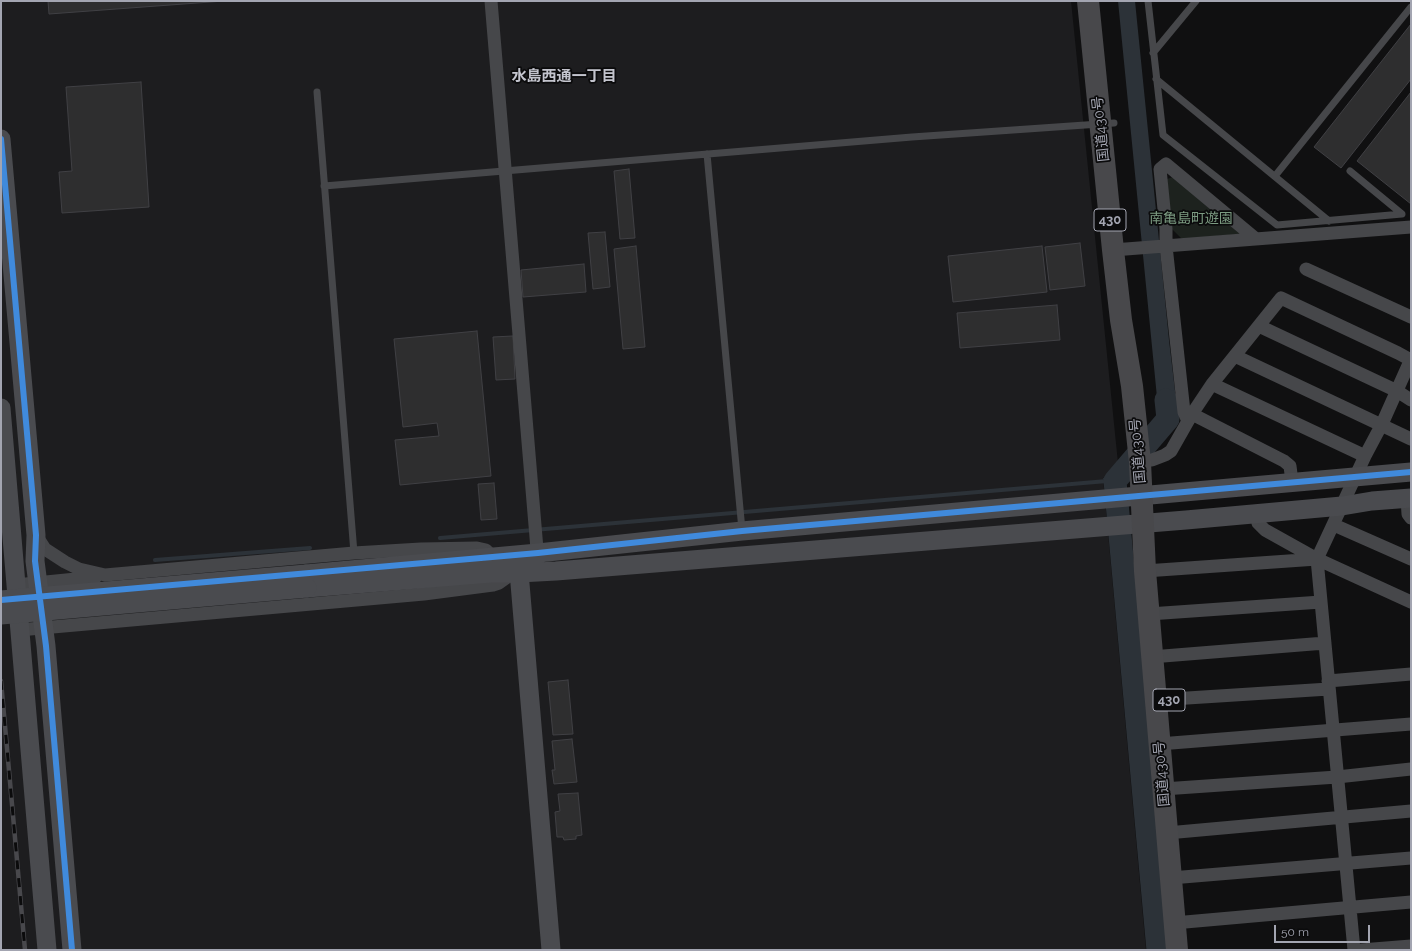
<!DOCTYPE html>
<html>
<head>
<meta charset="utf-8">
<style>
	body { margin:0 }
	#map { position:relative; width:1412px; height:951px; overflow:hidden; background:#101011; font-family:Raleway,sans-serif }
	canvas { display:block }
	.frame { position:absolute; inset:0; border:2px solid #a3a5b1; pointer-events:none }
	.scale { position:absolute; left:1274px; top:925px; width:96px; height:18px; box-sizing:border-box; border:2px solid #a3a5b1; border-top:0; padding-left:5px; font-size:12px; line-height:14px; white-space:nowrap; color:#a3a5b1; -webkit-text-stroke:3px #0b0b0c; paint-order:stroke }
</style>
</head>
<body>
<div id="map">
<canvas width="1412" height="951"></canvas>
<div class="frame"></div>
<div class="scale">50 m</div>
</div>
<script>
const ctx = document.querySelector('canvas').getContext('2d');
ctx.lineJoin = 'round';
function fill(path, color) {
  ctx.fillStyle = color;
  ctx.fill(path, 'evenodd');
}
function toPath(rows) {
  const path = new Path2D();
  for (const r of rows) {
    path.moveTo(r[0], r[1]);
    for (let i = 2; i < r.length; i += 2) path.lineTo(r[i], r[i + 1]);
  }
  return path;
}
function stroke(path, color, width, dash) {
  ctx.strokeStyle = color;
  ctx.lineWidth = width;
  ctx.lineCap = dash ? 'butt' : 'round';
  ctx.setLineDash(dash || []);
  ctx.stroke(path);
}
function write(font, color, halo, rows, align = 'center') {
  ctx.font = font + ' Raleway,"Noto Sans JP",sans-serif';
  ctx.lineWidth = 3.5;
  ctx.setLineDash([]);
  ctx.textBaseline = 'middle';
  ctx.strokeStyle = halo;
  ctx.fillStyle = color;
  for (const [text, x, y, turn = 0] of rows) {
    ctx.save();
    ctx.translate(x, y);
    ctx.rotate((+turn || 0) * Math.PI / 180);
    ctx.textAlign = isNaN(turn) ? turn : align;
    if (halo) ctx.strokeText(text, 0, 0);
    ctx.fillText(text, 0, 0);
    ctx.restore();
  }
}
fill(toPath([
	[1,1,1071,1,1118,463,1107,477,1103,478,1146,950,1,950]
]), '#1d1d1f');
fill(toPath([
	[1173,177,1240,234,1182,239,1171,228,1167,179]
]), '#1d221e');
fill(toPath([
	[1118,1,1135,1,1169,340,1178,416,1178,420,1175,424,1161,438],
	[1118,463,1118,483,1104,485,1103,478,1107,477]
]), '#2c3238');
stroke(toPath([
	[1109,504,1111,521],
	[1111,530,1150,950],
	[440,538,1107,481],
	[155,560,310,548]
]), '#2c3238', 4);
stroke(toPath([
	[1158,950,1115,481,1168,419,1166,400]
]), '#2c3238', 23);
const building = toPath([
	[48,1,224,1,49,14,48,1],
	[1411,24,1411,79,1341,168,1314,147,1411,24],
	[141,82,149,207,62,213,59,172,72,171,66,87,141,82],
	[1411,92,1411,204,1357,161,1411,92],
	[629,169,635,238,620,239,614,171,629,169],
	[605,232,610,287,593,289,588,233,605,232],
	[1080,243,1085,286,1050,290,1045,247,1080,243],
	[636,246,645,347,623,349,614,249,636,246],
	[1042,246,1047,292,953,302,948,256,1042,246],
	[584,264,586,292,523,297,521,270,584,264],
	[1057,305,1060,340,960,348,957,313,1057,305],
	[477,331,491,476,400,485,395,440,439,436,437,423,403,427,394,339,477,331],
	[513,336,515,379,496,380,493,337,513,336],
	[494,483,497,519,481,520,478,484,494,483],
	[568,680,573,734,553,735,548,682,568,680],
	[572,739,577,782,554,784,552,770,555,770,552,741,572,739],
	[578,793,582,835,576,836,576,839,564,840,563,837,557,837,555,812,560,811,558,794,578,793]
]);
fill(building, '#2e2e2f');
stroke(building, '#404044', 1);
stroke(toPath([
	[1148,1,1163,135,1277,225,1402,214,1350,171],
	[1153,53,1196,1],
	[1156,79,1329,221],
	[317,92,354,553],
	[707,154,742,530],
	[1275,176,1411,7],
	[324,186,912,137,1114,123]
]), '#46474a', 7);
stroke(toPath([
	[491,1,538,561],
	[1113,250,1411,227],
	[1306,269,1411,317],
	[1259,326,1397,391,1411,400],
	[1235,356,1411,439],
	[1212,384,1365,456],
	[1192,414,1284,461,1290,466,1292,482],
	[1188,421,1184,412,1166,246,1166,229,1160,169,1166,164,1256,239],
	[1152,460,1165,455,1171,451,1192,414,1212,384,1281,298,1398,353,1411,360],
	[1407,498,1408,514,1411,518],
	[1256,514,1258,523,1265,530,1317,559,1411,602],
	[1334,525,1411,559],
	[36,535,45,549,65,562,79,569,105,575,354,553,421,549,477,548,486,550,493,557],
	[1145,571,1317,559],
	[16,585,96,577],
	[1149,614,1321,602],
	[19,630,424,594,493,585,499,583,513,573],
	[1151,657,1325,643],
	[1328,681,1411,674],
	[1156,700,1329,689],
	[1159,744,1411,724],
	[1163,789,1337,777,1411,769],
	[1167,833,1411,811],
	[1171,878,1411,858],
	[1174,923,1411,902],
	[1354,950,1317,559,1365,456,1382,424,1411,359],
	[1361,950,1411,946]
]), '#46474a', 13);
stroke(toPath([
	[1,139,36,535,35,561,46,646,72,950],
	[1,408,47,950],
	[518,560,551,950],
	[306,574,538,553,742,531,1411,472],
	[307,588,491,573,519,573,556,571,1186,520,1342,506,1372,501,1411,498]
]), '#4a4b4f', 19);
stroke(toPath([
	[1088,1,1113,250,1121,320,1132,386,1140,462,1145,571,1177,950]
]), '#48484b', 22);
const rail = toPath([
	[1,681,25,950]
]);
stroke(rail, '#48484c', 4.5);
stroke(rail, '#0b0b0c', 3, [9]);
stroke(toPath([
	[1,600,306,574],
	[1,615,307,588]
]), '#4a4b4f', 19);
stroke(toPath([
	[1,139,36,535,35,561,46,646,72,950],
	[1,600,538,553,742,531,1411,472]
]), '#408adc', 6);
for (const [x, y, w] of [
	[1110,220,32],
	[1169,700,32]
]) {
  const box = new Path2D();
  box.roundRect(x - w / 2, y - 11, w, 22, 3);
  ctx.fillStyle = '#0b0b0c';
  ctx.fill(box);
  stroke(box, '#a3a5b1', 1);
}
write('bold 13px', '#a3a5b1', null, [
	["430",1110,220],
	["430",1169,700]
]);
write('14px', '#a3a5b1', '#0b0b0c', [
	["国道430号",1101,129,-96],
	["国道430号",1138,451,-95],
	["国道430号",1162,774,-95]
]);
write('14px', '#7b9a81', '#0b0b0c', [
	["南亀島町遊園",1191,219]
]);
write('bold 15px', '#c3c4cd', '#0b0b0c', [
	["水島西通一丁目",564,76]
]);
</script>
</body>
</html>
